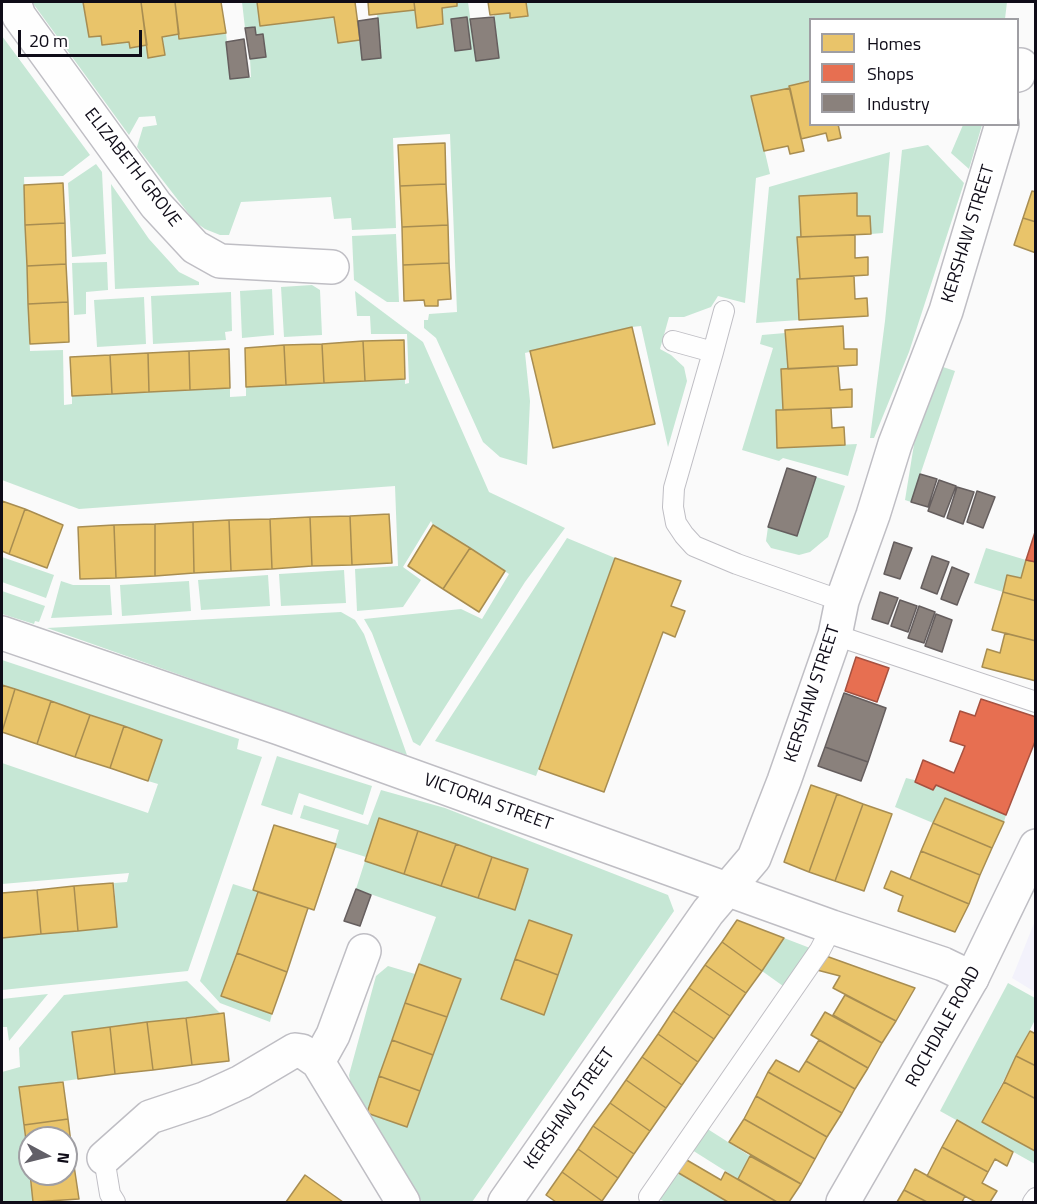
<!DOCTYPE html>
<html>
<head>
<meta charset="utf-8">
<style>
	body { margin:0 }
	#map { position:relative; width:1037px; height:1204px; overflow:hidden; background:#fafafa; font-family:"Titillium Web",sans-serif }
	canvas { display:block }
	.frame { position:absolute; inset:0; border:3px solid #0f0c18; pointer-events:none }
	.legend { position:absolute; left:809px; top:18px; width:210px; height:108px; box-sizing:border-box; background:#fff; border:2px solid #9f9ea3; margin:0; padding:8px 10px; list-style:none; font-size:18px; color:#0f0c18 }
	.legend li { display:flex; align-items:center; gap:12px; height:30px }
	.legend b { width:30px; border:2px solid #9f9ea3 }
	.north { position:absolute; left:18px; top:1126px; width:60px; height:60px; box-sizing:border-box; background:#fff; border:2px solid #9f9ea3; border-radius:50%; rotate:97deg; font-size:16px; font-weight:700; line-height:24px; text-align:center; color:#0f0c18 }
	.north::after { content:''; display:block; margin:auto; width:21px; height:27px; background:#615f67; clip-path:polygon(50% 0,100% 100%,50% 72%,0 100%) }
	.scale { position:absolute; left:18px; top:30px; width:124px; height:27px; box-sizing:border-box; border:3px solid #0f0c18; border-top:0; padding-left:8px; font-size:18px; line-height:21px; white-space:nowrap; color:#0f0c18; -webkit-text-stroke:4px #fff; paint-order:stroke }
</style>
</head>
<body>
<div id="map">
<canvas width="1037" height="1204"></canvas>
<div class="frame"></div>
<ul class="legend">
<li><b style="height:16px;background:#e9c46a"></b>Homes</li>
<li><b style="height:16px;background:#e76f51"></b>Shops</li>
<li><b style="height:16px;background:#8a817c"></b>Industry</li>
</ul>
<div class="north">N</div>
<div class="scale">20 m</div>
</div>
<script>
const ctx = document.querySelector('canvas').getContext('2d');
ctx.lineJoin = 'round';
function fill(path, color) {
  ctx.fillStyle = color;
  ctx.fill(path, 'evenodd');
}
function toPath(rows) {
  const path = new Path2D();
  for (const r of rows) {
    path.moveTo(r[0], r[1]);
    for (let i = 2; i < r.length; i += 2) path.lineTo(r[i], r[i + 1]);
  }
  return path;
}
function stroke(path, color, width, dash) {
  ctx.strokeStyle = color;
  ctx.lineWidth = width;
  ctx.lineCap = dash ? 'butt' : 'round';
  ctx.setLineDash(dash || []);
  ctx.stroke(path);
}
function write(font, color, halo, rows, align = 'center') {
  ctx.font = font + ' "Titillium Web",sans-serif';
  ctx.lineWidth = 6;
  ctx.setLineDash([]);
  ctx.textBaseline = 'middle';
  ctx.strokeStyle = halo;
  ctx.fillStyle = color;
  for (const [text, x, y, turn = 0] of rows) {
    ctx.save();
    ctx.translate(x, y);
    ctx.rotate((+turn || 0) * Math.PI / 180);
    ctx.textAlign = isNaN(turn) ? turn : align;
    if (halo) ctx.strokeText(text, 0, 0);
    ctx.fillText(text, 0, 0);
    ctx.restore();
  }
}
fill(toPath([
	[1035,921,1035,992,1012,978]
]), '#f3f2fb');
fill(toPath([
	[32,2,83,2,89,37,101,36,102,44,129,42,131,48,147,45,148,58,165,55,162,37,179,34,180,39,226,33,231,79,251,77,250,59,266,56,263,35,256,35,255,27,245,28,242,2,257,2,260,26,334,17,338,42,360,40,362,60,381,57,377,14,415,10,417,28,443,25,442,8,457,6,457,2,468,2,476,61,499,58,494,14,510,13,510,17,528,16,526,2,1007,2,1005,19,810,20,810,81,790,86,790,88,752,96,770,174,756,178,745,303,718,296,711,307,684,317,669,317,660,349,671,355,684,367,687,381,668,447,641,326,632,327,525,353,530,401,527,465,500,457,483,442,436,338,424,328,424,320,428,320,429,314,457,312,450,134,393,138,396,228,352,230,351,218,334,219,331,197,241,202,229,235,220,235,205,229,195,222,137,147,143,127,157,125,155,116,139,117,129,135],
	[467,17,471,48,455,51,451,19],
	[2,36,90,155,63,176,24,177,30,351,63,350,64,405,72,404,72,396,230,388,230,397,246,396,246,387,405,379,405,384,409,383,407,334,371,334,370,316,357,316,355,291,423,342,489,492,565,528,525,582,420,746,413,742,372,633,364,619,461,609,482,619,509,574,433,525,431,521,403,567,421,580,403,607,357,611,355,569,398,566,395,486,79,509,2,480],
	[963,125,982,125,969,169,951,153],
	[928,145,964,183,909,352,874,438,870,438,885,321,902,150],
	[890,152,883,233,871,234,870,216,857,216,857,193,799,196,801,237,797,238,800,279,797,279,799,320,756,323,769,187],
	[96,164,102,172,106,254,72,257,68,183],
	[111,184,149,239,179,272,199,282,199,285,115,289],
	[396,234,399,302,387,302,354,280,352,236],
	[107,262,108,290,86,292,86,314,74,315,72,263],
	[312,285,320,290,322,335,284,337,281,287],
	[272,289,274,335,242,338,240,291],
	[231,292,232,331,225,332,226,340,153,344,151,296],
	[144,297,146,344,97,347,94,300],
	[785,333,788,369,781,369,783,410,776,411,777,448,857,444,848,476,783,458,779,461,742,450,773,348,760,344,762,335],
	[940,366,955,371,911,502,905,500,916,432],
	[816,477,845,486,828,537,810,552,799,555,771,548,766,541,768,527,797,536],
	[567,538,615,558,536,776,435,741],
	[986,548,1026,560,1021,578,1007,575,1003,592,974,583],
	[2,557,54,575,46,598,2,582],
	[344,570,346,603,281,606,279,574],
	[268,575,270,606,201,610,198,580],
	[61,581,73,585,110,585,112,615,51,618],
	[189,581,191,611,122,616,120,585],
	[2,591,45,606,39,622,35,621,34,624,2,614],
	[341,612,355,620,364,634,407,755,47,628],
	[2,660,239,739,237,749,262,757,188,971,2,990,2,938,117,927,114,883,127,882,129,873,2,884,2,763,148,813,158,784,148,781,162,740,2,685],
	[277,756,372,786,363,815,299,793,292,815,261,805],
	[906,778,936,785,1006,815,1004,822,945,798,933,823,895,807],
	[381,790,445,808,668,895,674,911,472,1202,422,1202,369,1120,371,1114,407,1127,461,979,419,964,436,917,356,889,365,861,514,910,528,869,380,818,366,857,334,847,339,830,300,818,304,805,368,825],
	[529,920,572,935,544,1015,501,999],
	[233,884,258,892,221,996,272,1014,270,1022,220,1003,200,981],
	[784,938,810,948,783,986,762,971],
	[388,966,415,974,368,1109,364,1109,351,1087,349,1075,376,976],
	[187,981,220,1013,72,1032,78,1079,19,1088,33,1202,3,1202,2,1072,20,1067,19,1048,64,995],
	[1008,983,1035,998,1035,1020,982,1122,1034,1151,1035,1149,1035,1164,940,1111],
	[48,994,9,1041,7,1027,2,1027,2,999],
	[706,1128,750,1156,738,1179,692,1150],
	[677,1172,724,1200,723,1202,666,1202,659,1199]
]), '#c6e7d5');
const homes = toPath([
	[83,2,141,2,147,45,130,48,129,42,102,45,101,36,89,37,83,2],
	[141,2,175,2,179,34,162,37,165,55,148,58,141,2],
	[175,2,221,2,226,33,179,39,175,2],
	[257,2,355,2,360,40,338,43,334,17,260,26,257,2],
	[368,2,414,2,415,10,369,15,368,2],
	[414,2,457,2,457,6,442,8,443,24,417,28,414,2],
	[488,2,526,2,528,16,510,18,510,13,490,15,488,2],
	[810,81,810,124,838,124,841,138,828,141,826,133,801,139,789,86,810,81],
	[790,88,804,151,790,154,788,146,764,151,751,96,790,88],
	[445,143,446,184,400,186,398,145,445,143],
	[63,183,65,223,25,225,24,185,63,183],
	[446,184,448,225,402,227,400,186,446,184],
	[1032,191,1036,192,1036,222,1023,218,1032,191],
	[857,193,857,216,870,216,871,234,801,237,799,196,857,193],
	[1023,218,1036,222,1036,253,1014,245,1023,218],
	[65,223,66,264,27,266,25,225,65,223],
	[448,225,449,263,403,265,402,227,448,225],
	[855,235,855,258,868,257,868,275,800,279,797,237,855,235],
	[449,263,451,299,438,300,438,306,425,306,424,300,404,301,403,265,449,263],
	[66,264,68,302,28,304,27,266,66,264],
	[854,276,855,299,867,298,868,316,799,320,797,279,854,276],
	[68,302,69,342,30,344,28,304,68,302],
	[843,326,844,349,857,349,857,365,788,369,785,330,843,326],
	[632,327,655,424,553,448,530,351,632,327],
	[404,340,405,379,365,381,363,341,404,340],
	[363,341,365,381,324,383,322,344,363,341],
	[322,344,324,383,286,385,284,345,322,344],
	[284,345,286,385,246,387,245,348,284,345],
	[229,349,230,388,190,390,189,351,229,349],
	[189,351,190,390,149,392,148,353,189,351],
	[148,353,149,392,112,394,110,355,148,353],
	[110,355,112,394,72,396,70,357,110,355],
	[838,366,840,390,852,389,852,407,783,410,781,369,838,366],
	[831,408,832,428,844,427,845,445,777,448,776,410,831,408],
	[2,501,25,509,9,554,2,551,2,501],
	[25,509,63,525,47,568,9,554,25,509],
	[389,514,392,563,352,565,350,516,389,514],
	[350,516,352,565,312,566,310,517,350,516],
	[310,517,312,566,272,569,270,519,310,517],
	[270,519,272,569,231,571,229,520,270,519],
	[229,520,231,571,194,573,193,522,229,520],
	[193,522,194,573,155,576,155,524,193,522],
	[155,524,155,576,116,578,114,525,155,524],
	[114,525,116,578,80,579,78,527,114,525],
	[433,525,470,548,443,589,408,566,433,525],
	[470,548,505,571,479,612,443,589,470,548],
	[615,558,681,581,671,606,685,611,675,637,663,632,604,792,539,769,615,558],
	[1026,560,1036,562,1036,601,1003,592,1007,575,1021,578,1026,560],
	[1003,592,1036,601,1036,641,992,630,1003,592],
	[1005,633,1036,641,1036,681,982,667,987,649,1000,653,1005,633],
	[2,685,15,689,2,732,2,685],
	[15,689,51,701,37,744,2,732,15,689],
	[51,701,90,715,75,757,37,744,51,701],
	[90,715,124,726,110,768,75,757,90,715],
	[124,726,162,740,148,781,110,768,124,726],
	[811,785,837,794,809,872,784,862,811,785],
	[837,794,863,804,835,881,809,872,837,794],
	[945,798,1004,822,992,848,933,823,945,798],
	[863,804,892,814,864,891,835,881,863,804],
	[379,818,418,831,404,874,365,861,379,818],
	[933,823,992,848,980,875,921,851,933,823],
	[274,825,336,844,314,910,253,890,274,825],
	[418,831,456,844,441,886,404,874,418,831],
	[456,844,492,857,478,898,441,886,456,844],
	[921,851,980,875,969,904,910,879,921,851],
	[492,857,528,869,515,910,478,898,492,857],
	[891,871,969,904,955,932,898,911,903,896,884,888,891,871],
	[113,883,117,927,78,931,74,886,113,883],
	[74,886,78,931,41,934,37,890,74,886],
	[37,890,41,934,2,938,2,893,37,890],
	[258,892,308,908,287,972,237,953,258,892],
	[529,920,572,935,558,975,515,959,529,920],
	[737,920,784,938,762,971,722,942,737,920],
	[722,942,762,971,746,993,705,965,722,942],
	[237,953,287,972,272,1014,221,996,237,953],
	[826,956,915,988,896,1021,833,988,840,976,817,970,826,956],
	[515,959,558,975,544,1015,501,999,515,959],
	[419,964,461,979,447,1017,405,1003,419,964],
	[705,965,746,993,730,1016,689,988,705,965],
	[689,988,730,1016,714,1039,673,1011,689,988],
	[845,995,896,1021,882,1043,833,1015,845,995],
	[405,1003,447,1017,433,1055,392,1040,405,1003],
	[673,1011,714,1039,698,1062,658,1034,673,1011],
	[825,1012,882,1043,868,1068,811,1035,825,1012],
	[224,1013,229,1061,192,1065,186,1018,224,1013],
	[186,1018,192,1065,153,1070,147,1022,186,1018],
	[147,1022,153,1070,115,1074,110,1027,147,1022],
	[110,1027,115,1074,78,1079,72,1032,110,1027],
	[1030,1031,1036,1034,1036,1066,1016,1056,1030,1031],
	[658,1034,698,1062,682,1085,642,1057,658,1034],
	[392,1040,433,1055,420,1091,379,1076,392,1040],
	[819,1040,868,1068,855,1089,806,1061,819,1040],
	[1016,1056,1036,1066,1036,1099,1004,1082,1016,1056],
	[642,1057,682,1085,666,1108,626,1080,642,1057],
	[776,1060,799,1072,806,1061,855,1089,842,1113,768,1072,776,1060],
	[768,1072,842,1113,827,1137,756,1096,768,1072],
	[379,1076,420,1091,407,1127,367,1113,379,1076],
	[626,1080,666,1108,650,1131,610,1103,626,1080],
	[63,1082,68,1119,24,1125,19,1087,63,1082],
	[1004,1082,1036,1099,1035,1151,982,1122,1004,1082],
	[756,1096,827,1137,815,1159,744,1119,756,1096],
	[610,1103,650,1131,634,1154,593,1126,610,1103],
	[68,1119,73,1159,66,1159,66,1138,30,1138,29,1164,24,1125,68,1119],
	[744,1119,815,1159,801,1184,729,1142,744,1119],
	[957,1120,1013,1152,1007,1166,995,1159,988,1172,942,1147,957,1120],
	[593,1126,634,1154,618,1178,578,1149,593,1126],
	[942,1147,988,1172,982,1183,997,1191,990,1202,976,1202,927,1176,942,1147],
	[578,1149,618,1178,602,1201,562,1172,578,1149],
	[750,1156,801,1184,789,1202,777,1202,738,1179,750,1156],
	[66,1159,73,1159,79,1199,33,1202,29,1164,30,1174,66,1174,66,1159],
	[685,1159,721,1180,725,1172,777,1202,728,1202,677,1172,685,1159],
	[915,1169,965,1196,962,1202,927,1202,904,1190,915,1169],
	[562,1172,602,1201,601,1202,556,1202,546,1195,562,1172],
	[305,1175,343,1202,286,1202,305,1175],
	[904,1190,927,1202,897,1202,904,1190]
]);
fill(homes, '#e9c46a');
stroke(homes, '#a88d51', 1.5);
const shops = toPath([
	[1036,529,1036,562,1026,560,1036,529],
	[856,657,889,668,877,702,845,691,856,657],
	[981,699,1036,717,1036,739,1006,815,936,785,933,790,915,782,923,760,954,773,965,746,950,741,960,711,975,716,981,699]
]);
fill(shops, '#e76f51');
stroke(shops, '#a65140', 1.5);
const industry = toPath([
	[467,17,471,49,455,51,451,19,467,17],
	[494,17,499,58,476,61,470,19,494,17],
	[378,18,381,58,362,60,358,21,378,18],
	[255,27,256,35,263,34,266,57,250,59,245,28,255,27],
	[244,39,249,77,230,79,226,42,244,39],
	[787,468,816,477,797,536,768,527,787,468],
	[920,474,937,479,928,507,911,502,920,474],
	[939,480,956,486,944,517,928,511,939,480],
	[957,487,974,492,963,524,947,518,957,487],
	[977,491,995,497,983,528,967,522,977,491],
	[894,542,912,548,900,579,884,574,894,542],
	[932,556,949,562,937,594,921,588,932,556],
	[952,567,969,574,957,605,941,599,952,567],
	[880,592,898,598,888,624,872,619,880,592],
	[900,600,917,606,908,632,891,626,900,600],
	[919,606,935,612,924,643,908,638,919,606],
	[936,614,952,620,942,652,925,646,936,614],
	[844,693,886,708,868,762,825,747,844,693],
	[825,747,868,762,861,781,818,766,825,747],
	[356,889,371,895,360,926,344,921,356,889]
]);
fill(industry, '#8a817c');
stroke(industry, '#655e5e', 1.5);
const service = toPath([
	[673,341,713,352,674,488,673,507,676,523,684,535,694,546,737,564,842,601],
	[713,352,724,311],
	[835,635,1036,702],
	[104,1158,110,1194,115,1202],
	[649,1197,820,950,832,927],
	[1033,1202,1036,1198]
]);
const minor = toPath([
	[14,2,19,16,156,205,195,247,220,261,332,267],
	[1018,75,1021,65],
	[2,633,279,728,832,927,943,964,972,978],
	[318,1062,333,1035,364,951],
	[104,1158,150,1117,204,1099,241,1082,295,1050,302,1051,318,1062,403,1202],
	[505,1202,708,912,754,858,784,781,835,635,842,601,873,515,895,444,946,311,1002,124]
]);
const secondary = toPath([
	[843,1202,972,978,1036,846]
]);
stroke(service, '#bfbec4', 22);
stroke(minor, '#bfbec4', 36);
stroke(secondary, '#bfbec4', 36);
stroke(service, '#fefefe', 20);
stroke(minor, '#fefefe', 33);
stroke(secondary, '#fefefe', 33);
write('18px', '#0f0c18', '#fff', [
	["ELIZABETH GROVE",132,168,52],
	["KERSHAW STREET",969,234,-73],
	["KERSHAW STREET",813,694,-72],
	["VICTORIA STREET",488,803,20],
	["ROCHDALE ROAD",944,1027,-61],
	["KERSHAW STREET",570,1109,-55]
]);
</script>
</body>
</html>
